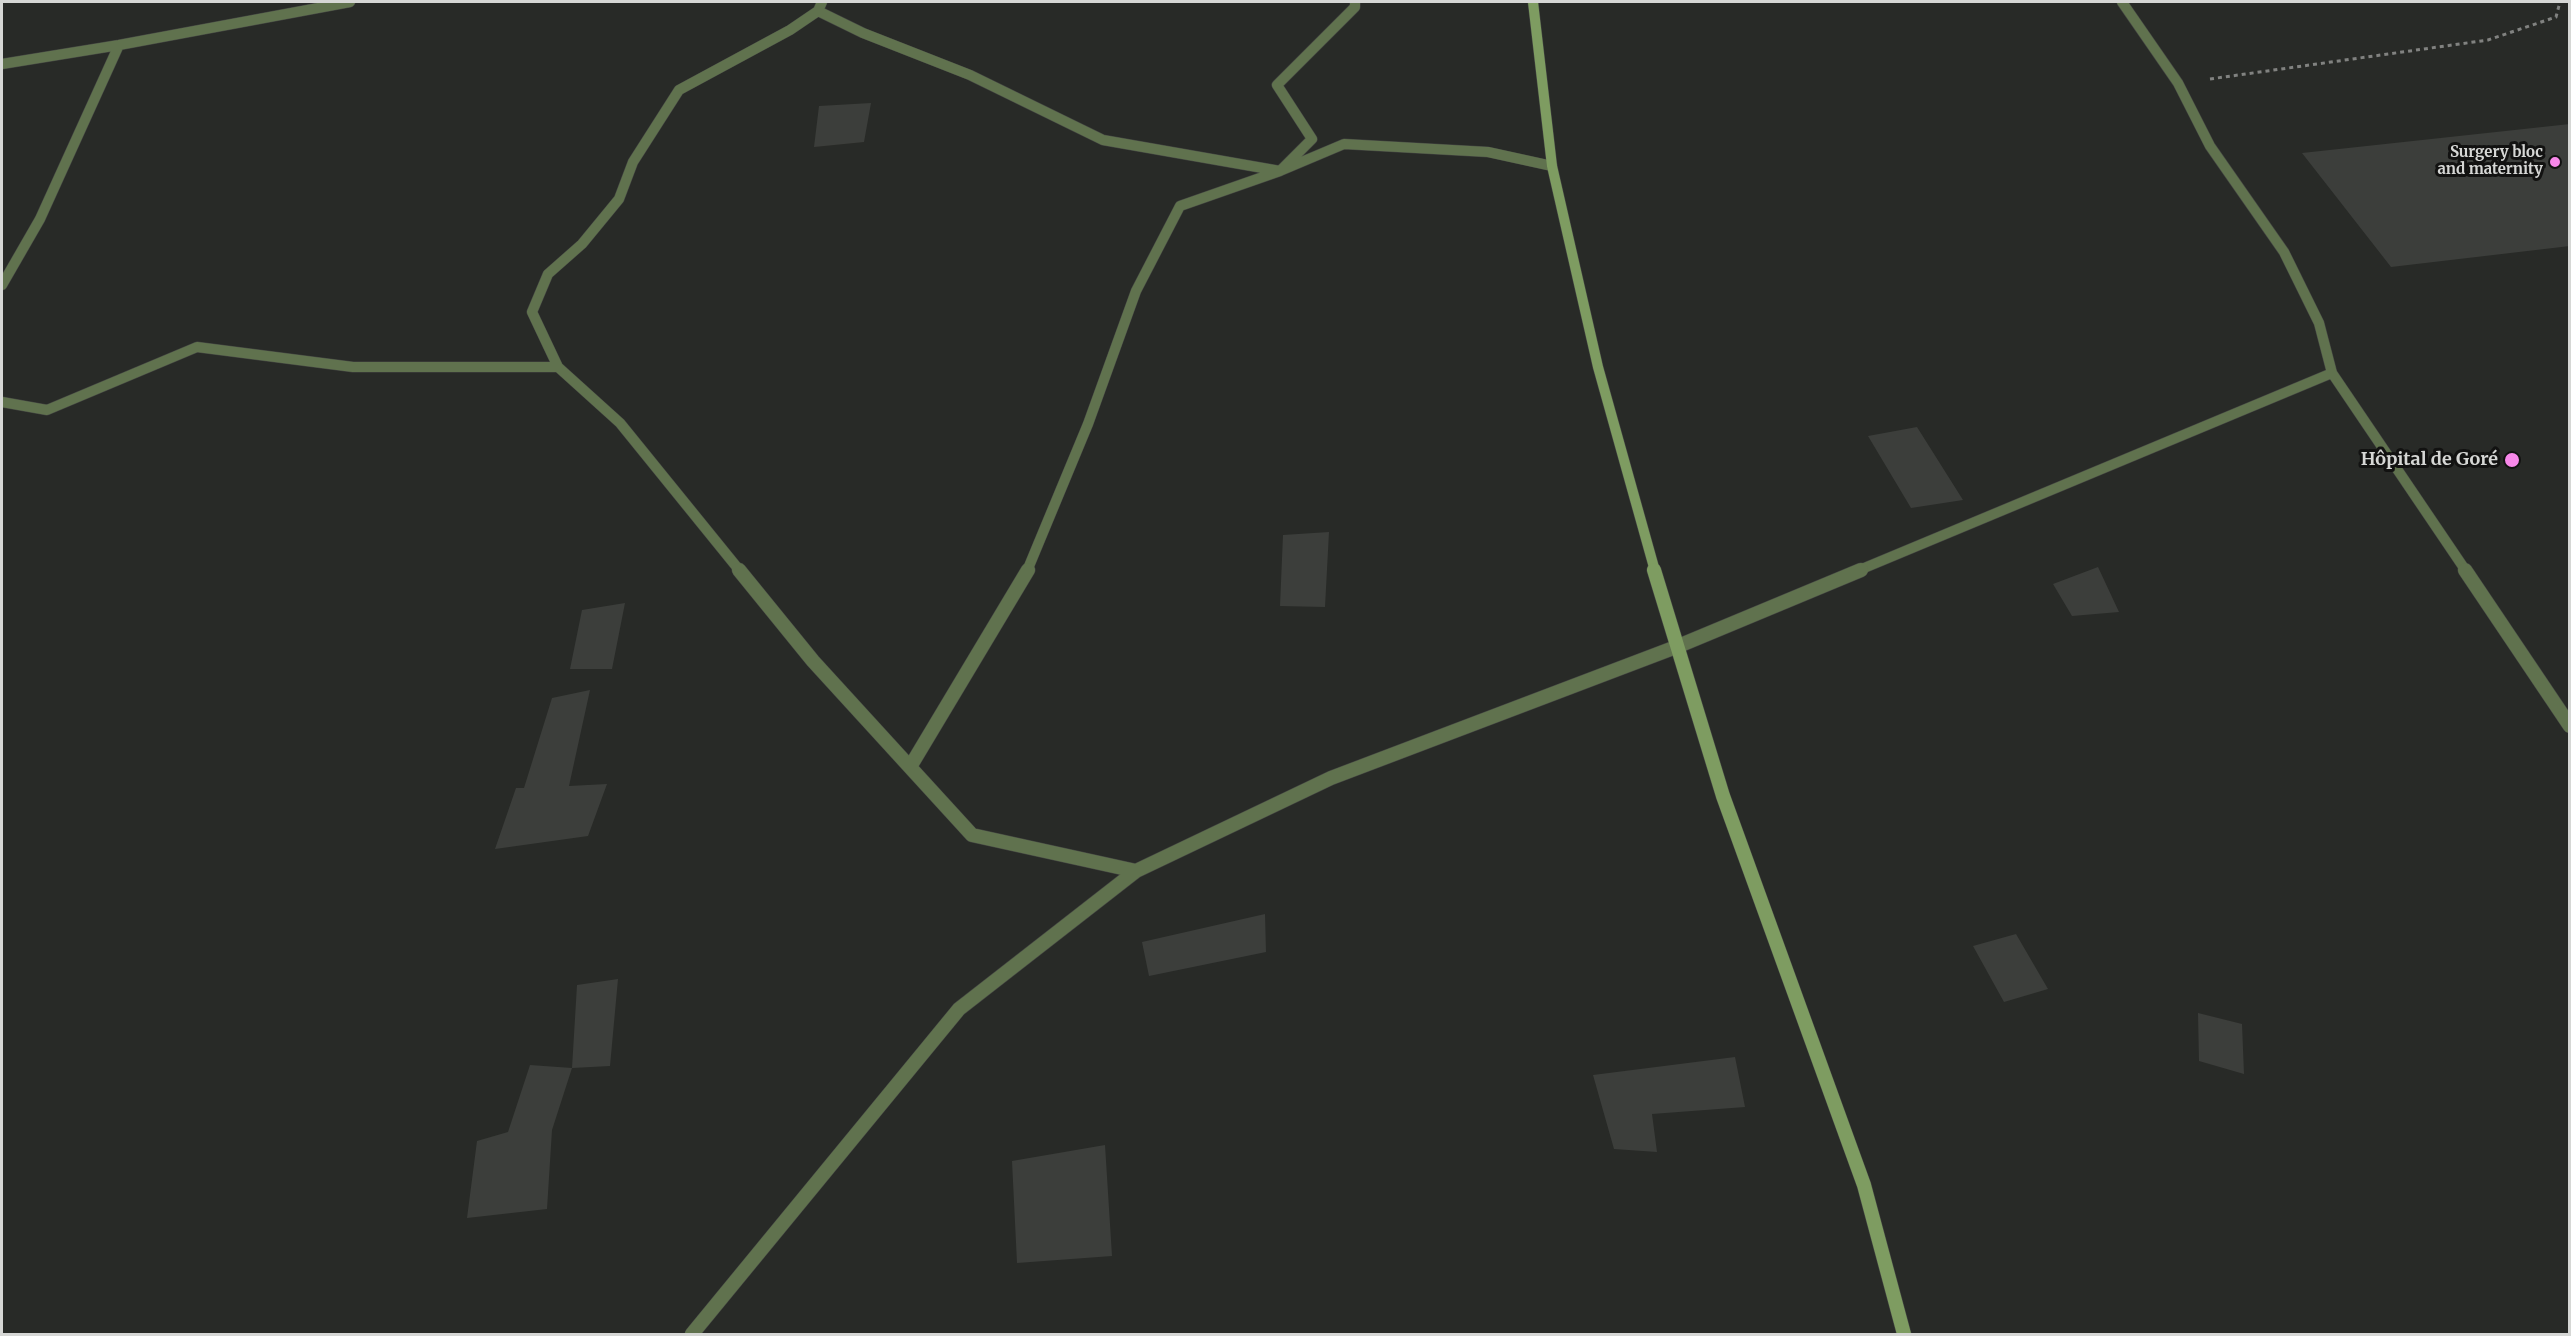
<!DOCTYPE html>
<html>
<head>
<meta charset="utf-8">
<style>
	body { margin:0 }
	#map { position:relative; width:2571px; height:1336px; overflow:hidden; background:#282a27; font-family:Merriweather,serif }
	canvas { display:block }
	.frame { position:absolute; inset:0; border:3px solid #d6d7d5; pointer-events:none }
</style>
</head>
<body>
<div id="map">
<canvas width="2571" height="1336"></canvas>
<div class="frame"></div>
</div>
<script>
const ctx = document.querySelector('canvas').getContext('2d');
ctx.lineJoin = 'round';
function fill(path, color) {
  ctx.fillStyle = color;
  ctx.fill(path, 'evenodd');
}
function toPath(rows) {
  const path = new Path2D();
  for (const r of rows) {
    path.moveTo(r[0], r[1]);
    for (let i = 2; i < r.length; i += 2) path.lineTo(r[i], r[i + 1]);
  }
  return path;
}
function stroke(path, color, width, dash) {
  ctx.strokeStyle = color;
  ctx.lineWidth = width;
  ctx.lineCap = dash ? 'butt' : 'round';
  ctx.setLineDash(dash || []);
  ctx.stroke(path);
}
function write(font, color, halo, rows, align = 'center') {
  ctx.font = font + ' Merriweather,serif';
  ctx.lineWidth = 6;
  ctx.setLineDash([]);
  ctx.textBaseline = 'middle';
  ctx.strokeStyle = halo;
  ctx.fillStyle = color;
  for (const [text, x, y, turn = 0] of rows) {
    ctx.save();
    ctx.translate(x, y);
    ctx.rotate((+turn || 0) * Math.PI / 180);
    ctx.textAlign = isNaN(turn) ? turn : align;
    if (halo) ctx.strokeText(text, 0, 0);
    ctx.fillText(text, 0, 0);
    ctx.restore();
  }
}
fill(toPath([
	[871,103,864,142,814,147,819,106],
	[2570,124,2570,246,2391,267,2302,153],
	[1917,427,1963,500,1911,508,1868,436],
	[1329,532,1325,607,1280,606,1283,535],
	[2098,567,2119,612,2072,616,2053,584],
	[625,603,612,669,570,669,582,610],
	[590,690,569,786,607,784,588,836,495,849,516,788,524,788,552,698],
	[1265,914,1266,952,1149,976,1142,942],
	[2016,934,2048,989,2004,1002,1973,946],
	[618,979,610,1066,572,1068,577,985],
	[2198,1013,2242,1024,2244,1074,2199,1061],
	[1735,1057,1745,1107,1652,1114,1657,1152,1614,1149,1593,1075],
	[530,1065,572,1068,552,1130,547,1209,467,1218,477,1141,508,1132],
	[1105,1145,1112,1256,1017,1263,1012,1161]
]), '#3c3e3b');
const streetFar1 = toPath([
	[818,11,863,33,970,75,1103,140,1280,171,1344,144,1488,152,1552,166],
	[2,64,119,45,350,2],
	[2,285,40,219,119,45],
	[558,367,532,312,548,274,582,244,619,199,633,162,679,90,790,30,818,11,822,2],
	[2332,373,2466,571],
	[2,402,47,410,197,347,353,367,558,367,620,423,740,571],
	[1027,571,1088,424,1136,291,1180,206,1280,171,1312,139,1277,85,1355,7,1355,2],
	[1857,571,2332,373,2319,323,2284,252,2210,146,2178,83,2122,2]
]);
const street = toPath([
	[739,570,813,661,972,835,1136,871],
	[2465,570,2570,726],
	[910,767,1028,570],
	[692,1334,959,1009,1136,871,1331,778,1676,647,1861,570]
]);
const secondaryFar1 = toPath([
	[1533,2,1552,166,1598,367,1655,571]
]);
const secondary = toPath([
	[1654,570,1723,796,1864,1185,1904,1334]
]);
stroke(streetFar1, '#444643', 11);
stroke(street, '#444643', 15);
stroke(secondaryFar1, '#444643', 11);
stroke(secondary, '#444643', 15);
stroke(toPath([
	[2210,79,2488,40,2556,17,2560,2]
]), '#818280', 3, [4, 4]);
stroke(streetFar1, '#60724e', 10);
stroke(street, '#60724e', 14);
stroke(secondaryFar1, '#7e9c61', 10);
stroke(secondary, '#7e9c61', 14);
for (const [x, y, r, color] of [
	[2555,162,6,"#f888ea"],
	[2512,460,8,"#f888ea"]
]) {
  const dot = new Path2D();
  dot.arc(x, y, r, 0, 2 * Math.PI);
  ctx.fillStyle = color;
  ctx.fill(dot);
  stroke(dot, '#121211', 2);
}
write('bold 15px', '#d6d7d5', '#121211', [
	["Surgery bloc",2543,153],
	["and maternity",2543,170]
], 'right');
write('bold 18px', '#d6d7d5', '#121211', [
	["Hôpital de Goré",2498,460]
], 'right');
</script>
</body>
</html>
